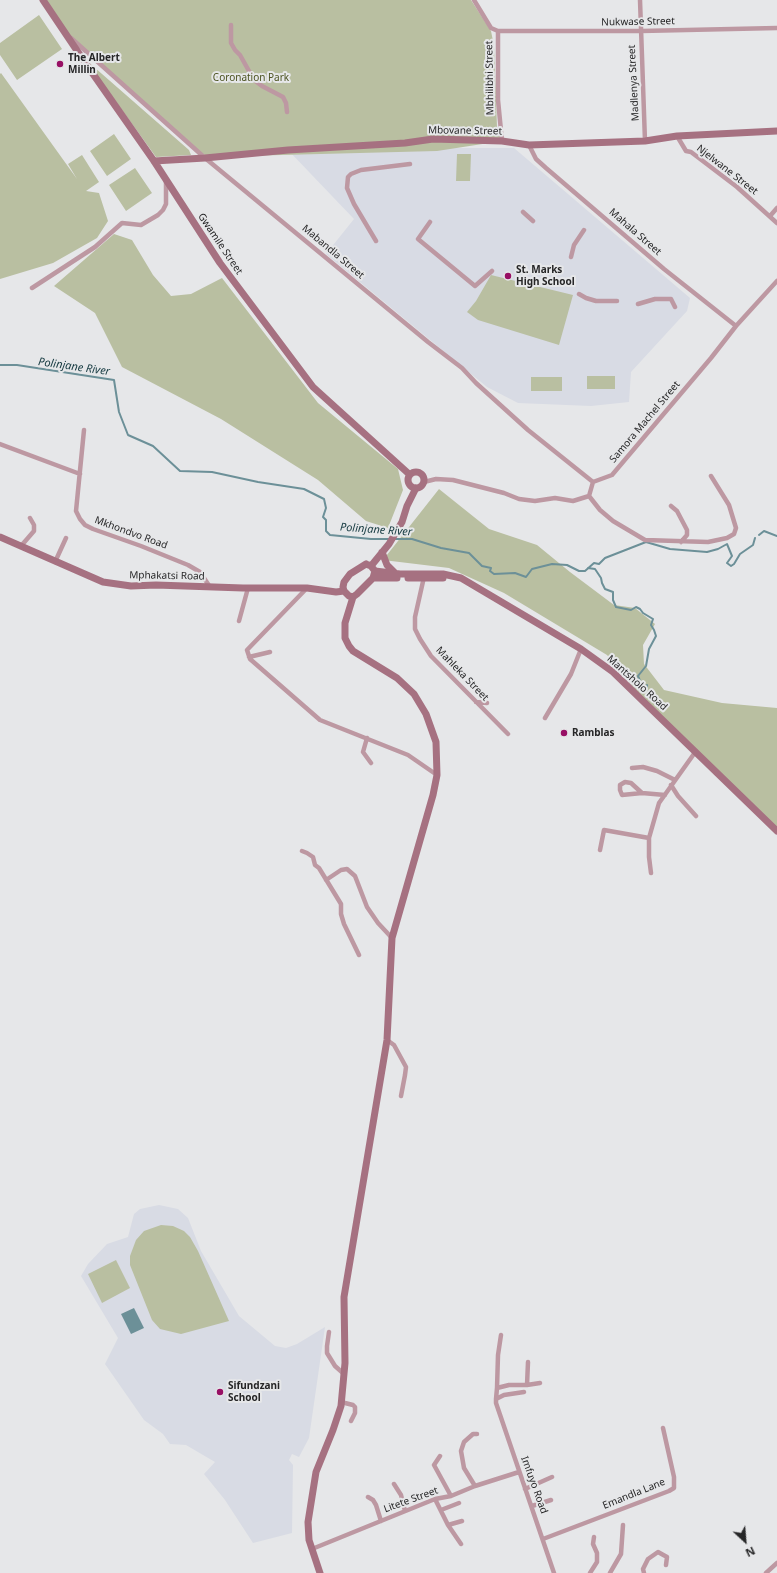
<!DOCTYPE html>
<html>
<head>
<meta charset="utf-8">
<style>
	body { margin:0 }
	#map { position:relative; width:777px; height:1573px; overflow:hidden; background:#e6e7e9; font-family:"Noto Sans",sans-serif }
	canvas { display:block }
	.north { position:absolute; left:725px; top:1521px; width:40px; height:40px; -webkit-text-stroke:3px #e6e7e9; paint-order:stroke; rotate:154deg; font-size:11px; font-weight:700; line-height:16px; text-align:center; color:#262627 }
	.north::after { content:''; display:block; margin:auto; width:14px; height:18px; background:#262627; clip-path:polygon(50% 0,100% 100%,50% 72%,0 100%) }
</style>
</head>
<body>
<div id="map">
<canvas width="777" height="1573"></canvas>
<div class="north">N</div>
</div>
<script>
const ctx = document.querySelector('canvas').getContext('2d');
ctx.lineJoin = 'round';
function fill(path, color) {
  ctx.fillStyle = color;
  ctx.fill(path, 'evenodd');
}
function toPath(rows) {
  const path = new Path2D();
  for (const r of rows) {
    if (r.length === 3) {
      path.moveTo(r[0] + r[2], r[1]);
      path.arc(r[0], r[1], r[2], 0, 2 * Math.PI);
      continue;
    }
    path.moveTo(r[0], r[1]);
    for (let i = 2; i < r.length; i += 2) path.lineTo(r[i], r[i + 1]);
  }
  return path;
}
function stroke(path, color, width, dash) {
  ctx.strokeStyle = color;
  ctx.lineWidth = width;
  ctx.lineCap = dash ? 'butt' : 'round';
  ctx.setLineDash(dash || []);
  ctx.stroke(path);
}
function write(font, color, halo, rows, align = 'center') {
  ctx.font = font + ' "Noto Sans",sans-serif';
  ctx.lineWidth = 4;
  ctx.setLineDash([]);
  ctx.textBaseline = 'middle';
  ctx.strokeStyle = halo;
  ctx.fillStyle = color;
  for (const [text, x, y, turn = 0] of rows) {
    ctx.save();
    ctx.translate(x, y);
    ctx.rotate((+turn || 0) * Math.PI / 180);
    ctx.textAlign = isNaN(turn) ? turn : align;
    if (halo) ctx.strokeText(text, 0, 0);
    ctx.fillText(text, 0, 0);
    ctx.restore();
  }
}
fill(toPath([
	[412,148,514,148,690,298,687,311,631,372,629,402,591,406,518,403,487,387,326,254,354,219,288,150],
	[159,1205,178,1209,188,1218,201,1251,239,1316,275,1346,286,1348,297,1344,325,1327,309,1438,299,1457,292,1454,289,1460,293,1465,292,1533,253,1543,225,1500,204,1474,215,1462,186,1445,170,1444,163,1434,144,1420,105,1364,118,1338,81,1276,88,1264,107,1244,128,1237,134,1214,140,1209]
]), '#d8dbe4');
fill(toPath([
	[43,0,471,0,491,31,494,46,497,127,502,141,437,151,204,157,64,32],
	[39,15,62,49,17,80,0,55,0,43],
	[86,60,189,150,191,155,156,157],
	[1,73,77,179,68,164,82,155,99,182,86,191,99,193,108,221,97,238,53,263,0,279,0,74],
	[114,134,131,159,107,176,90,151],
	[457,154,471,154,470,181,456,181],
	[135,168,152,193,126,211,109,185],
	[114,234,132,240,153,275,171,296,191,294,222,278,318,403,398,469,403,490,388,528,366,521,318,480,221,419,122,367,95,313,54,286],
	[491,275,573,295,559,345,478,320,467,312,476,301],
	[587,376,615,376,615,389,587,389],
	[531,377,562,377,562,391,531,391],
	[439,489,489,529,537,545,570,572,614,605,635,608,655,624,643,645,644,664,664,690,722,703,777,708,777,831,651,709,607,655,504,593,449,568,383,560],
	[161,1225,173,1226,184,1231,190,1237,198,1251,229,1321,181,1334,160,1329,152,1320,130,1265,130,1256,136,1240,144,1231],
	[116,1260,130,1288,102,1303,88,1274]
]), '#b9bfa1');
fill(toPath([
	[134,1308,144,1328,131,1334,121,1314]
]), '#6c9098');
stroke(toPath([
	[0,365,17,365,114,380,119,412,128,435,153,446,180,471,212,472,258,482,304,489,324,499,326,508,323,517,326,520,326,531,330,535,371,539,390,539],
	[759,535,764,531,777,536],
	[394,539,412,539,441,548,469,553,482,566,491,568,490,571,494,574,515,573,526,577,532,569,552,564,567,565,579,571,585,571,594,563,599,564,605,558,646,542,670,549,707,552,718,549,727,544,732,556,727,563,731,566,734,564,740,554,753,545,755,538],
	[588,568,595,569,601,578,602,583,605,589,613,592,613,600,616,607,631,610,636,607,640,609,643,613,653,619,651,625,654,630,656,636,649,649,646,666,638,676,643,688,647,685,647,687,646,688]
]), '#6c9098', 2);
stroke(toPath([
	[474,0,491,28,498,31,498,100,502,141],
	[640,0,645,141],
	[231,25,231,43,235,50,240,55,254,80,262,86,283,97,286,103,287,112],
	[498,31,641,31,777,28],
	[71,38,205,158,428,342,462,368,476,383,528,430,593,482],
	[677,136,686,151,691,152,737,187,777,223],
	[529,145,536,159,546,168,664,269,736,326],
	[523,212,533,221],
	[770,216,777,208],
	[430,222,418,239,475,286,492,271],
	[376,241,354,204,347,188,348,177,351,174,361,170,410,164],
	[571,257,574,245,584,230],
	[32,288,95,247,122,223,141,225,158,215,163,210,166,204,166,180],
	[579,294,586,298,596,301,617,301],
	[638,304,655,299,671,299,675,307],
	[84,430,76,511,80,519,85,525,93,529,141,546,188,565,200,572,210,587],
	[0,444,80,474],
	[424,482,436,479,453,480,504,493,519,499,535,501,555,498,573,501,589,496,593,482,612,475,711,358,736,326,777,281],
	[589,496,600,510,613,521,645,540,708,542,727,538,734,534,736,528,729,505,711,476],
	[671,506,677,511,687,530,687,535,681,542],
	[21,546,34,531,34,525,30,518],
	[55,562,66,538],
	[424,577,415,617,415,629,420,639,431,656,508,734],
	[307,588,247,650,250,659,320,720,408,755,437,775],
	[239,621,248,588],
	[249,657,270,652],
	[476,702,487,703],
	[545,718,571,674,581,649],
	[367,738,363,752,371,763],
	[632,768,643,767,657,771,675,780],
	[671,785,678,796,696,816],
	[642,793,622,795,620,790,620,785,625,782,631,783,642,793,665,795],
	[649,838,649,857,651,873],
	[600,850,604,830,649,838,659,803,696,751],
	[302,851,307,853,313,857,315,865,319,868,341,904,341,914,344,924,359,955],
	[326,880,341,870,347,869,355,876,367,907,378,923,392,938],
	[387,1040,394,1045,406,1067,405,1075,401,1096],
	[329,1332,327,1346,327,1353,335,1366,344,1374],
	[527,1385,540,1383],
	[497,1388,498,1355,501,1335],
	[524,1392,504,1395,496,1399,496,1403,554,1573],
	[496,1399,497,1388,509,1385,527,1385,528,1362],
	[341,1402,353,1405,355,1407,355,1413,351,1421],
	[440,1456,434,1465,451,1496],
	[394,1484,401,1495,405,1511],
	[475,1486,464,1468,461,1451,464,1442,473,1434,477,1434],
	[525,1489,552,1477],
	[368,1497,373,1500,376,1505,381,1521],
	[435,1499,448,1525,461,1544],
	[532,1506,551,1500],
	[441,1510,459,1503],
	[448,1525,462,1521],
	[543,1539,669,1491,674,1488,674,1477,663,1428],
	[312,1549,435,1499,451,1496,475,1486,519,1472],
	[590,1573,597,1562,597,1553,593,1544,594,1537],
	[610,1573,621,1554,623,1525],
	[644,1573,643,1569,648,1559,658,1552,667,1557,666,1565],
	[766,1573,777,1563]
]), '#bd98a2', 4.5);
stroke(toPath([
	[43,0,86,64,154,161,220,263,313,387,409,474],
	[154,161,205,158,288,150,405,143,433,139,502,141,529,145,645,141,677,136,777,131],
	[416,480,8],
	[0,537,103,582,131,586,156,585,243,588,307,588,336,592,344,591],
	[382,552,387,565,395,573],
	[366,564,371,566,375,571,373,578,357,594,353,597,349,596,344,591,343,587,344,582,350,574,366,564],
	[371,566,389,544,402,522,407,506,416,488],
	[375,571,400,574,443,574,461,578,581,649,613,672,777,831],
	[373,578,397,578],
	[408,578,443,578],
	[320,1573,309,1540,308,1522,316,1472,333,1430,341,1406,345,1363,344,1297,387,1040,392,938,433,795,437,775,436,742,426,714,414,694,397,678,353,651,349,646,345,638,345,623,353,597]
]), '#a67181', 7);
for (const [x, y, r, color] of [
	[60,64,4,"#970f64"],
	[508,276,4,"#970f64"],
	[564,733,4,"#970f64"],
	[220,1392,4,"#970f64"]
]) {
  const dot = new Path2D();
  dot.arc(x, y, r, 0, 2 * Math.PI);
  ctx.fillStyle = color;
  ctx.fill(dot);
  stroke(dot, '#e6e7e9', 1.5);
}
write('10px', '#262627', '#e6e7e9', [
	["Nukwase Street",638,22,-1],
	["Mbhilibhi Street",490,78,-91],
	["Madlenya Street",634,83,-93],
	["Mbovane Street",465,131,1],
	["Njelwane Street",727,170,38],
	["Mahala Street",635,232,41],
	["Gwamile Street",220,244,56],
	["Mabandla Street",333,252,40],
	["Samora Machel Street",645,422,-50],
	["Mkhondvo Road",131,533,20],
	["Mphakatsi Road",167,576,1],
	["Mahleka Street",462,674,46],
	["Mantsholo Road",637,683,42],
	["Imfuyo Road",534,1485,70],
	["Emandla Lane",634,1494,-22],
	["Litete Street",411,1500,-20]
]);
write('bold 10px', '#262627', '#e6e7e9', [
	["The Albert",68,58],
	["Millin",68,70],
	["St. Marks",516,270],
	["High School",516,282],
	["Ramblas",572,733],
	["Sifundzani",228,1386],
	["School",228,1398]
], 'left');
write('10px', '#4c5321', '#e6e7e9', [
	["Coronation Park",251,78]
]);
write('italic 11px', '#13383f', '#e6e7e9', [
	["Polinjane River",74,367,8],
	["Polinjane River",376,530,4]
]);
</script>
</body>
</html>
